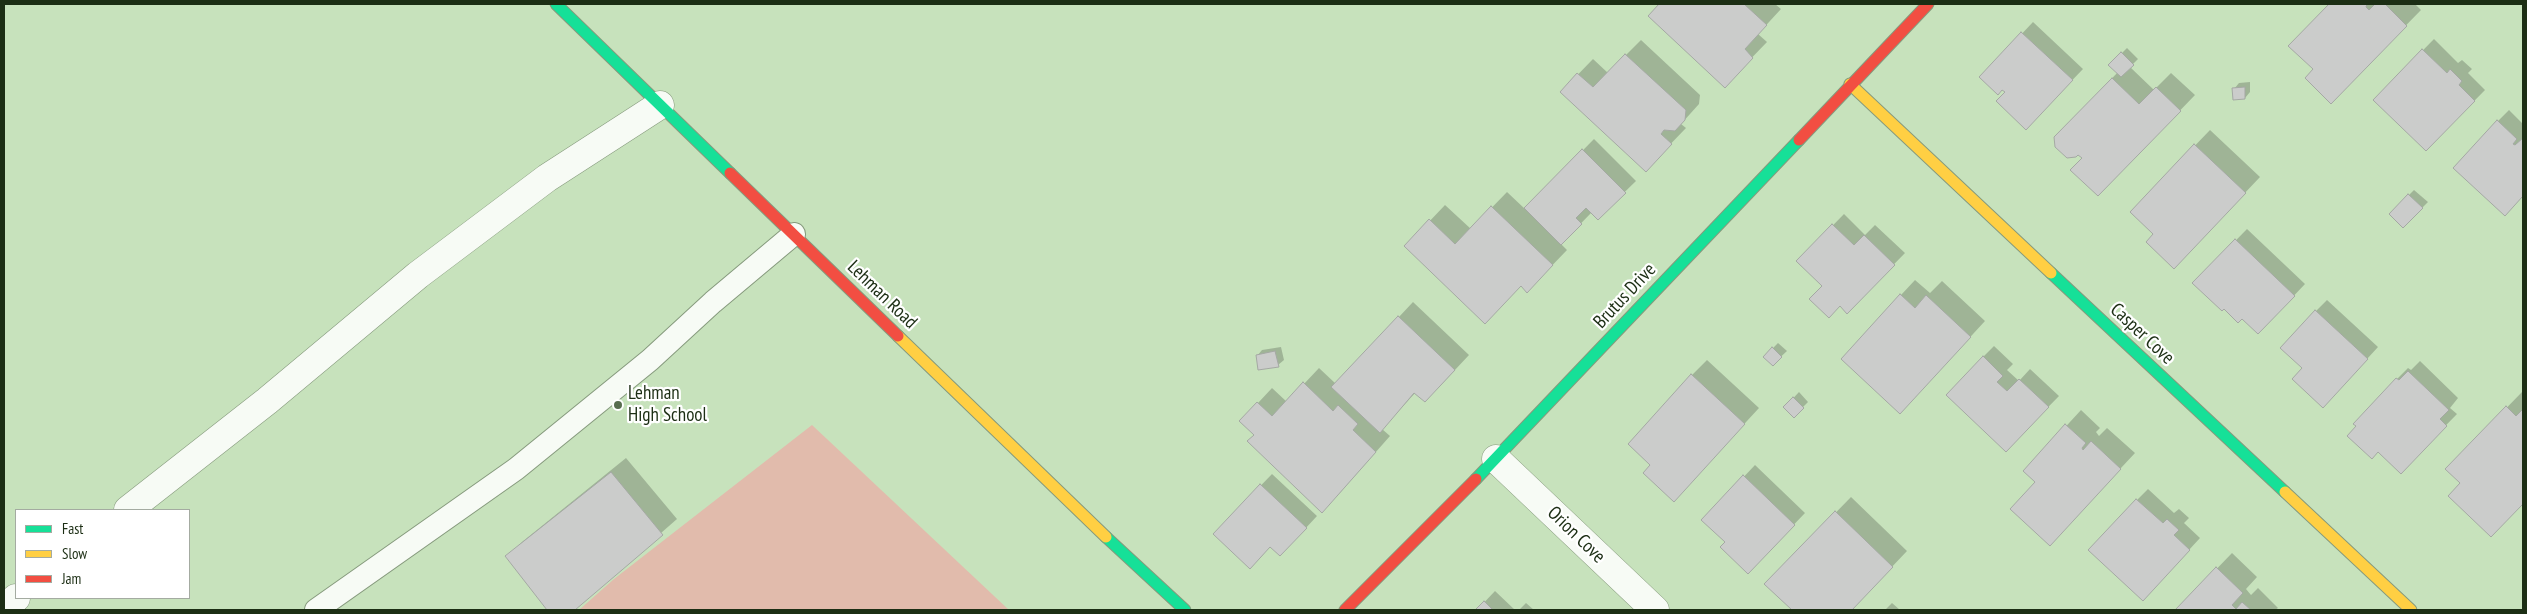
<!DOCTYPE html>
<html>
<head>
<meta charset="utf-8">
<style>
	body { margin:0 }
	#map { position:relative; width:2527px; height:614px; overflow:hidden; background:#c7e2bc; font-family:"PT Sans Narrow",sans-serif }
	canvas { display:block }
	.frame { position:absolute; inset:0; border:5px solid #1c2e14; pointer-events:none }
	.legend { position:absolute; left:15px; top:509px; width:175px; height:90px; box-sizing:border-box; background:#fff; border:1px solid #a4aba1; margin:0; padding:6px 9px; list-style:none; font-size:15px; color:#1c2e14 }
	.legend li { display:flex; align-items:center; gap:10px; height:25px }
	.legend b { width:25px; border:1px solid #a4aba1 }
</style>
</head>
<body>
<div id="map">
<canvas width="2527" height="614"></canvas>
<div class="frame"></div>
<ul class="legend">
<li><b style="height:6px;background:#16e098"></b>Fast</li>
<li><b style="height:6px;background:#ffcf43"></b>Slow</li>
<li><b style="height:6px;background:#f24e42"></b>Jam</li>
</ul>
</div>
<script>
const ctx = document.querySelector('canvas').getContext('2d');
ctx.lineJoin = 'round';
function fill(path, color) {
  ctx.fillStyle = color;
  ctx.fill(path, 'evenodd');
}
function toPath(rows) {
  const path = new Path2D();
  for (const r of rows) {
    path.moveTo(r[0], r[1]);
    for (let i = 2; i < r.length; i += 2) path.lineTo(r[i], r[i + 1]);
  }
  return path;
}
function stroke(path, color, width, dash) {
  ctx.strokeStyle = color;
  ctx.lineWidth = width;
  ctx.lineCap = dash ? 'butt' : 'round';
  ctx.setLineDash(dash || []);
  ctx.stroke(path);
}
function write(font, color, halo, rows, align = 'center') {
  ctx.font = font + ' "PT Sans Narrow",sans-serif';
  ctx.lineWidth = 4.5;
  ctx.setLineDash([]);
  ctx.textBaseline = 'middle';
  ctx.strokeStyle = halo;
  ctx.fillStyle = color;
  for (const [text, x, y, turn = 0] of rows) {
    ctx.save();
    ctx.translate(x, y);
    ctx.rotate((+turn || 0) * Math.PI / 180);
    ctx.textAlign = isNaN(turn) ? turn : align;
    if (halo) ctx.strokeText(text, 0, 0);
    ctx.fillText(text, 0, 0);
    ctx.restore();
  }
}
fill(toPath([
	[812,425,1009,610,579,610,614,579]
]), '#e1bbac');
fill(toPath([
	[1661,4,1775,4,1781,9,1758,34,1767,42,1739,71,1650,16],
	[2331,4,2415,4,2421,10,2331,102,2315,69,2290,46],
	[2033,22,2083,69,2037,117,2007,92,1981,77],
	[2434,39,2458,63,2462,60,2472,69,2468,73,2485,90,2426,150,2374,100],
	[1641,40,1700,95,1699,104,1681,124,1686,128,1660,155,1561,92,1593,59,1608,73],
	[2127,48,2138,59,2130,67,2154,90,2171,73,2195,95,2113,180,2055,138,2118,72,2110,65],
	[2250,82,2250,92,2245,98,2234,89,2239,83],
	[2509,110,2523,124,2523,195,2505,214,2498,121],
	[2210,130,2260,177,2189,252,2155,234,2131,212],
	[1594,139,1636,181,1598,218,1592,212,1561,244,1567,250,1542,276,1521,285,1406,246,1445,205,1471,229,1507,192,1525,209],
	[2414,190,2428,202,2403,227,2390,214],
	[1844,214,1865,235,1875,225,1905,253,1858,301,1840,305,1798,261],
	[2247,229,2305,284,2269,322,2194,283],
	[1915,280,1930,293,1942,281,1985,321,1915,397,1901,295],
	[2327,300,2378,347,2334,395,2303,368,2316,311],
	[1413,302,1469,355,1440,386,1416,392,1382,429,1390,436,1337,496,1255,435,1258,403,1272,388,1287,402,1319,368,1336,384],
	[1778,343,1787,351,1773,364,1764,357],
	[1994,346,2013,364,2007,370,2019,381,2030,369,2059,396,2016,440,1983,357],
	[1281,347,1284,360,1278,365,1257,356,1262,350],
	[1707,360,1759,408,1674,500,1652,465,1692,375],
	[2420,361,2458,398,2450,408,2457,414,2411,461,2397,379,2408,368,2411,370],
	[1799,392,1808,402,1794,416,1785,407],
	[2522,392,2523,503,2491,535,2462,483,2447,469],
	[2081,410,2100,428,2096,432,2099,436,2107,428,2135,453,2050,544,2037,482,2025,471],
	[626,458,677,519,573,610,548,610,507,557,522,542],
	[1755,465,1805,513,1758,562,1726,542,1703,520],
	[1272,474,1317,516,1291,544,1271,546,1214,534],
	[2148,489,2174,513,2179,509,2189,518,2184,523,2200,538,2154,588,2137,500],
	[1851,497,1907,551,1851,610,1793,610,1766,584],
	[2232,553,2257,577,2246,589,2251,595,2258,588,2278,608,2275,610,2177,610],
	[1495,591,1515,610,1477,610],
	[1526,603,1534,610,1519,610],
	[1892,603,1900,610,1885,610]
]), '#0003');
const building = toPath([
	[1659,4,1744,4,1767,25,1745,49,1753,58,1725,88,1648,16,1659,4],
	[2329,4,2367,4,2366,7,2369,10,2375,4,2385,4,2407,26,2331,104,2305,78,2313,69,2288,46,2329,4],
	[2021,32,2073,80,2026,130,1996,101,2005,92,2002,90,1998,95,1979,77,2021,32],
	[2422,49,2447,73,2450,69,2462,81,2459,85,2475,101,2426,151,2373,100,2422,49],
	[2121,52,2134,65,2121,77,2108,65,2121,52],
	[1625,54,1686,110,1685,120,1675,131,1664,130,1661,134,1672,144,1646,172,1560,92,1577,73,1593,87,1625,54],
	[2112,78,2139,104,2156,87,2181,111,2098,196,2070,170,2082,158,2078,155,2076,157,2067,158,2055,147,2054,137,2112,78],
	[2245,87,2245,99,2233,100,2232,88,2245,87],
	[2497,120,2517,139,2513,144,2515,145,2523,138,2523,196,2505,216,2453,168,2497,120],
	[2194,144,2246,193,2174,269,2146,242,2153,234,2130,212,2194,144],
	[1582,149,1626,193,1598,220,1586,208,1576,218,1582,224,1561,245,1524,208,1582,149],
	[2408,194,2423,208,2403,228,2389,214,2408,194],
	[1491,206,1553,265,1527,293,1521,286,1485,324,1404,246,1429,219,1455,244,1491,206],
	[1832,224,1854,245,1864,235,1895,265,1847,314,1840,306,1829,318,1809,299,1822,286,1796,261,1832,224],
	[2235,239,2295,296,2258,334,2242,319,2238,323,2224,309,2222,311,2192,283,2235,239],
	[1900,294,1915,308,1926,295,1971,337,1900,414,1841,359,1900,294],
	[2315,310,2368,359,2323,408,2292,379,2302,368,2280,348,2315,310],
	[1398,316,1455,370,1425,402,1414,393,1380,433,1331,387,1398,316],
	[1772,347,1782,357,1773,366,1763,357,1772,347],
	[1275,351,1279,367,1258,370,1256,355,1275,351],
	[1983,356,2003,376,1997,382,2007,391,2019,379,2049,407,2006,452,1946,395,1983,356],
	[2408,371,2449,410,2440,419,2447,426,2401,474,2378,452,2372,459,2347,436,2356,426,2353,424,2396,378,2399,380,2408,371],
	[1691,374,1745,424,1674,502,1643,473,1650,465,1628,444,1691,374],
	[1303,382,1333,411,1338,405,1358,424,1353,430,1376,452,1322,513,1247,441,1254,435,1239,421,1257,402,1272,416,1303,382],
	[1793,397,1804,408,1794,418,1783,407,1793,397],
	[2506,406,2516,416,2523,409,2523,504,2491,537,2448,496,2460,483,2445,469,2506,406],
	[2065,424,2086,443,2082,448,2083,450,2091,441,2121,469,2050,546,2010,509,2035,482,2023,471,2065,424],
	[611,472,663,535,575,610,547,610,505,556,611,472],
	[1743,475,1795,525,1748,574,1720,547,1725,542,1701,520,1743,475],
	[1260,484,1307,528,1280,556,1270,547,1250,569,1213,534,1260,484],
	[2136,499,2163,523,2167,519,2179,530,2174,535,2190,550,2143,601,2088,550,2136,499],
	[1835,511,1893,567,1852,610,1792,610,1764,584,1835,511],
	[2216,567,2243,593,2232,605,2236,609,2242,602,2251,610,2175,610,2216,567],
	[1484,601,1493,610,1475,610,1484,601]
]);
fill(building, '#cbcccb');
stroke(building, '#a4a8a3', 1);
const lane = toPath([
	[316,610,516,469,650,360,713,302,794,234]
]);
const street = toPath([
	[1496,459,1655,610],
	[128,510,267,401,418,275,547,178,660,105],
	[4,608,16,598]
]);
const fast = toPath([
	[556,4,730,173],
	[2051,273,2285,492],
	[1476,479,1799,140],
	[1106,537,1185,610]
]);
const slow = toPath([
	[1850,84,2051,273],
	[898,336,1106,537],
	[2285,492,2411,610]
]);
const jam = toPath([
	[1799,140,1928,4],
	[730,173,898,336],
	[1345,610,1476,479]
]);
stroke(lane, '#869a7d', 24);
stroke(street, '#869a7d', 29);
stroke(fast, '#869a7d', 13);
stroke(slow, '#869a7d', 13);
stroke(jam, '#869a7d', 13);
stroke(lane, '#f7fbf5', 22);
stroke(street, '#f7fbf5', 28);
stroke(fast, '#16e098', 11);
stroke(slow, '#ffcf43', 11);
stroke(jam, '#f24e42', 11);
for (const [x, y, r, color] of [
	[618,405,5,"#586d4f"]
]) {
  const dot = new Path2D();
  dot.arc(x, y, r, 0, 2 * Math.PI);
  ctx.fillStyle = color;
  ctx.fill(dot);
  stroke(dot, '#fff', 2);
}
write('19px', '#1c2e14', '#fff', [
	["Lehman Road",882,295,44],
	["Brutus Drive",1625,296,-47],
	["Casper Cove",2142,334,43],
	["Orion Cove",1576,535,44]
]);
write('19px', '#1c2e14', '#fff', [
	["Lehman",628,394],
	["High School",628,416]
], 'left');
</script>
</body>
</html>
